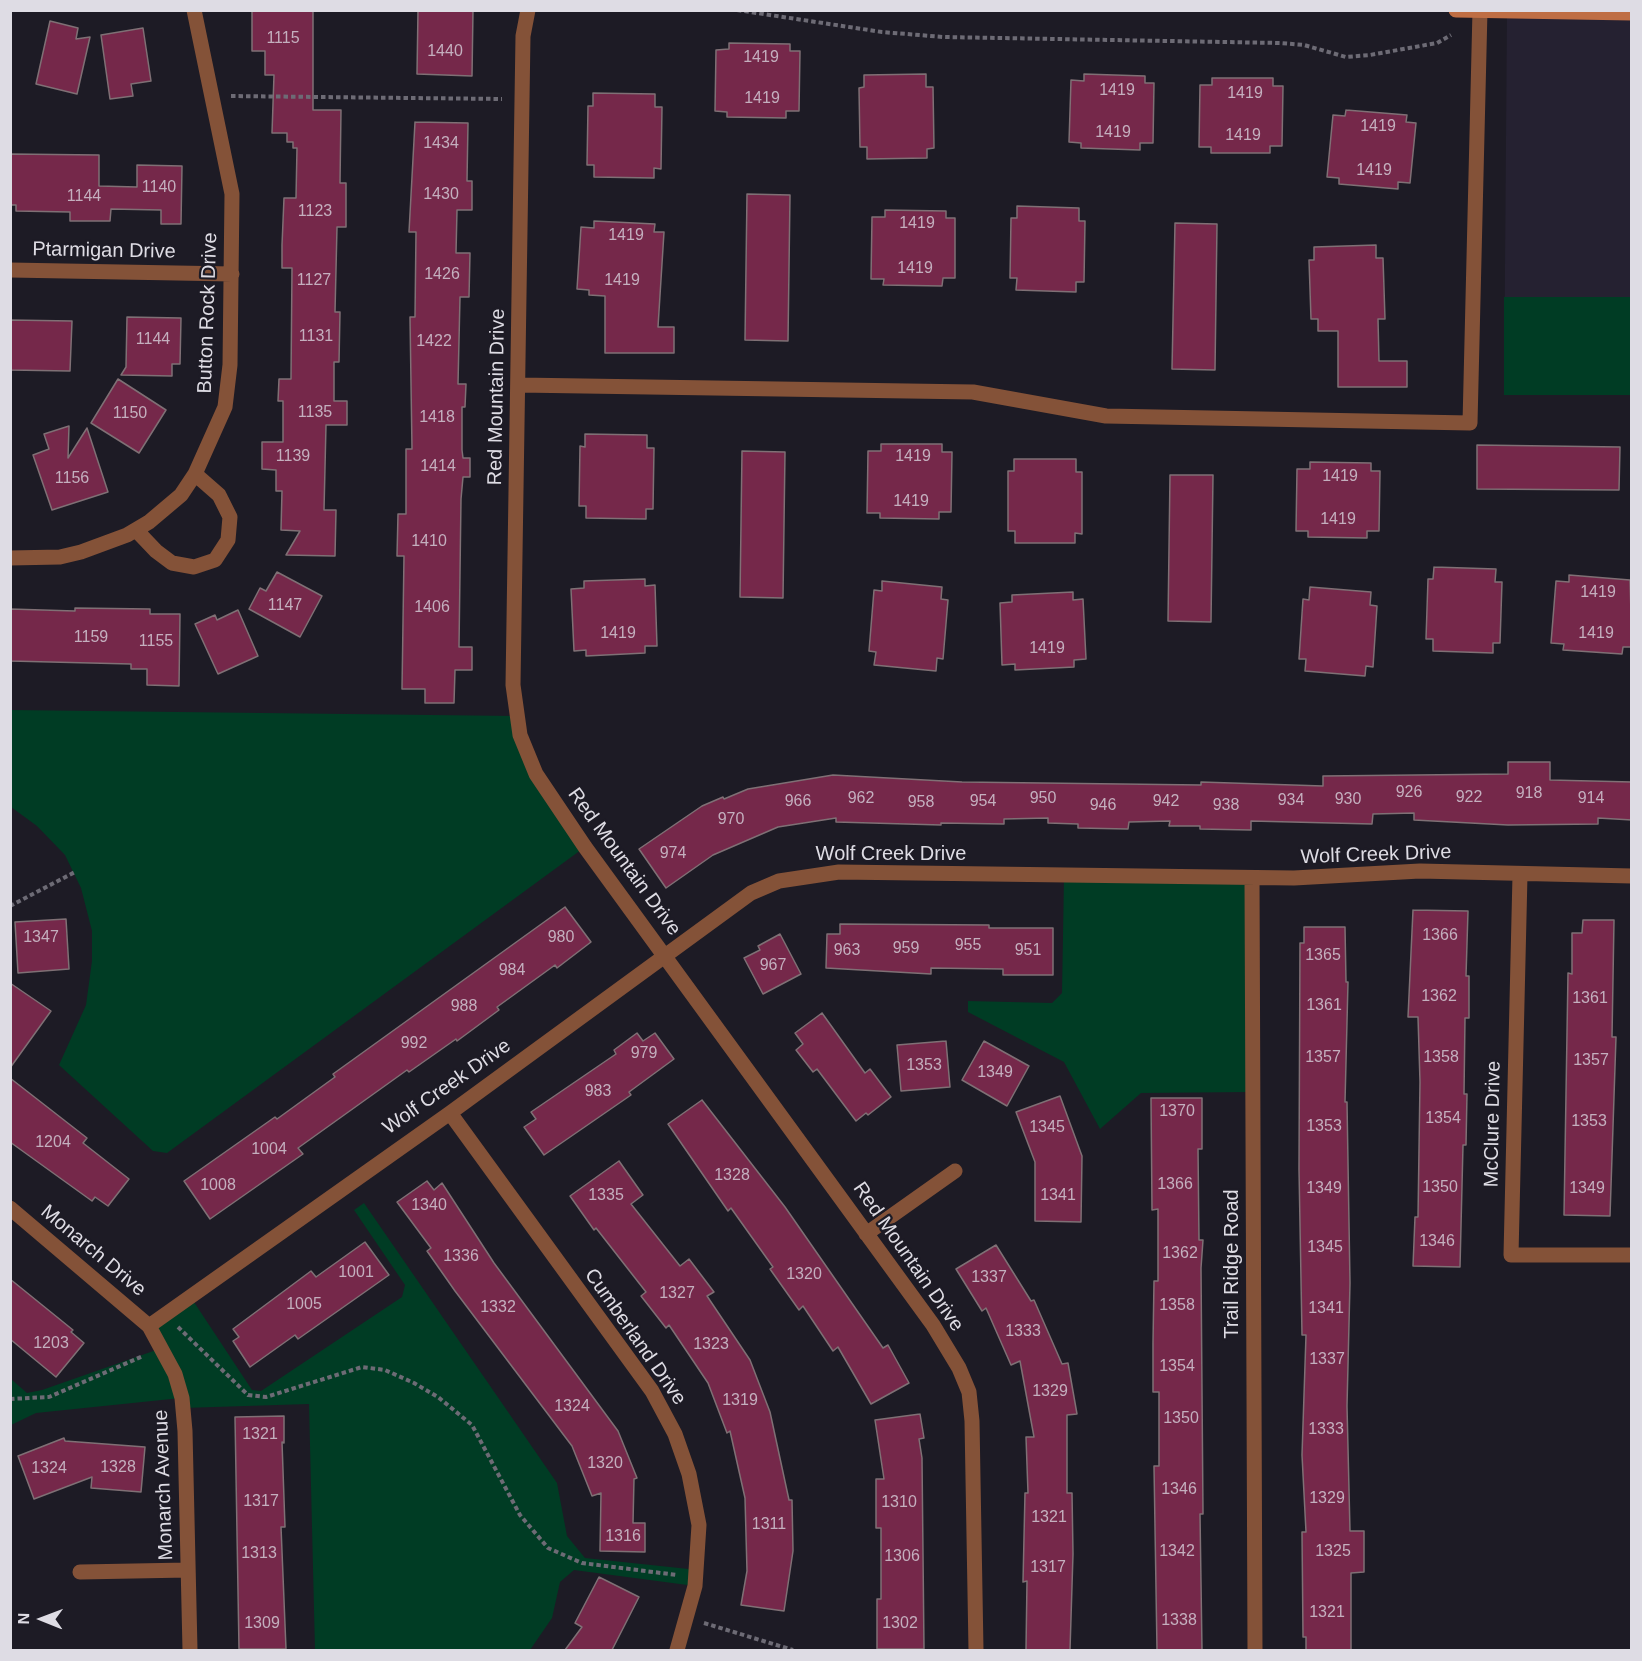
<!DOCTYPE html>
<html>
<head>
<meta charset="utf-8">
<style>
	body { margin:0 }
	#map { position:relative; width:1642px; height:1661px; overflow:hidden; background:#1d1b25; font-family:Helvetica,sans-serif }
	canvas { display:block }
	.frame { position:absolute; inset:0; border:12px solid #dedce4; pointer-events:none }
	.north { position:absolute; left:12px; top:1589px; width:60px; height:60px; -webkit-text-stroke:4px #1d1b25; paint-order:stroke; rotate:271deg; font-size:16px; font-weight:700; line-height:24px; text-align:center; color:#dedce4 }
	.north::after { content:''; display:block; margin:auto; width:21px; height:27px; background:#dedce4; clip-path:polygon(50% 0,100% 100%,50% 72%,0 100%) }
</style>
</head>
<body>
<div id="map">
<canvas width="1642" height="1661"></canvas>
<div class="frame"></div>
<div class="north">N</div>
</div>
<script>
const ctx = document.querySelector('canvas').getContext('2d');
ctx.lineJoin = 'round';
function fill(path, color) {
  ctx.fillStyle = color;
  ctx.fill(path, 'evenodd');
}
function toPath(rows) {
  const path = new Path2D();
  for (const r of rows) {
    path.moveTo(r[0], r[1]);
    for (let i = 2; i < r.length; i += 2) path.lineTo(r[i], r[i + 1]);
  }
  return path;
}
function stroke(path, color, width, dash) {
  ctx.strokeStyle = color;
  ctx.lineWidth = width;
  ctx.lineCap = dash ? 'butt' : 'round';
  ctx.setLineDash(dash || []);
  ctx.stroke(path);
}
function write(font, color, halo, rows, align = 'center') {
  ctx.font = font + ' Helvetica,sans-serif';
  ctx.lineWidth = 4.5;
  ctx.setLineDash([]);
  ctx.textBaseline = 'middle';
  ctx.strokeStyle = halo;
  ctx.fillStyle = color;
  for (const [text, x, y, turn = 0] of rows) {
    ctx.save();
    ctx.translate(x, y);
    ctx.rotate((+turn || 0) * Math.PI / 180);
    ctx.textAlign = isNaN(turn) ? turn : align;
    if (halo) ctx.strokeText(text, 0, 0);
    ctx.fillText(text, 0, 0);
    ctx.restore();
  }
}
fill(toPath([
	[1507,12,1631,13,1631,395,1504,395]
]), '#252131');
fill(toPath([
	[1504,297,1631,297,1631,395,1504,395],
	[10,710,516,716,520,735,585,847,167,1153,153,1151,59,1065,86,1005,92,961,92,931,81,888,65,855,37,826,11,807],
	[1064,877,1252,878,1252,1092,1141,1093,1100,1129,1064,1062,968,1012,968,1001,1052,1003,1062,993],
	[364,1203,557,1483,567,1536,585,1558,698,1570,695,1586,574,1570,560,1582,552,1618,530,1650,315,1650,309,1404,183,1408,181,1398,36,1413,11,1425,11,1379,27,1393,42,1390,162,1348,149,1326,190,1296,252,1390,261,1391,402,1297,405,1285,354,1210]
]), '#003c24');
const building = toPath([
	[252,10,313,10,313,110,341,110,340,183,346,183,346,227,337,227,335,312,340,312,339,362,334,362,334,401,347,401,347,425,326,425,324,510,336,510,335,556,286,555,300,531,281,530,282,491,276,491,276,470,262,469,262,442,283,442,283,401,278,401,279,379,291,379,292,268,282,268,282,245,284,198,296,198,297,148,293,148,293,142,287,142,287,133,272,133,274,75,265,75,265,51,252,51,252,10],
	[418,10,473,10,472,76,417,74,418,10],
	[50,21,78,28,76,39,90,37,77,94,36,84,50,21],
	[143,28,151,81,131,84,133,96,110,99,101,35,143,28],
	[729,43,790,44,790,51,800,51,799,111,786,111,786,118,727,117,727,112,715,111,716,50,729,49,729,43],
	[926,74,926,87,933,87,934,148,927,149,927,158,867,159,867,147,860,147,859,88,864,87,864,75,926,74],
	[1084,74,1145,76,1145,83,1154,83,1153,143,1140,143,1140,150,1081,148,1081,143,1069,142,1071,80,1084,81,1084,74],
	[1212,78,1273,78,1273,86,1283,86,1282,146,1270,146,1270,153,1211,153,1211,147,1199,147,1200,85,1212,85,1212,78],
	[593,93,655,94,655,107,662,107,661,169,654,168,654,178,594,177,594,165,587,165,588,106,593,106,593,93],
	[1346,110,1407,115,1406,122,1416,123,1410,183,1398,182,1398,189,1339,184,1339,178,1327,177,1333,115,1345,116,1346,110],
	[415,122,468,123,467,181,472,181,472,210,457,210,456,253,470,253,469,297,460,297,458,384,466,384,465,407,462,407,462,450,463,458,470,458,470,477,463,477,461,499,459,647,472,647,472,670,455,670,454,703,425,703,425,689,402,689,404,556,397,556,398,514,406,514,406,449,412,449,410,317,415,317,416,232,409,232,415,122],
	[10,154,99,155,99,186,137,187,137,165,182,166,181,224,161,224,161,210,111,209,110,221,70,221,70,212,16,211,16,205,10,205,10,154],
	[747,194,790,195,788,341,745,340,747,194],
	[1017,206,1079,208,1079,221,1085,221,1084,282,1076,282,1076,292,1016,290,1017,278,1010,278,1011,218,1017,218,1017,206],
	[885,210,946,211,946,218,955,218,955,278,943,278,942,286,883,285,884,279,871,279,872,217,885,217,885,210],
	[594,221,655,224,654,232,664,232,658,327,674,327,674,353,605,353,605,296,589,295,589,290,577,289,581,227,594,228,594,221],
	[1175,223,1217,224,1215,370,1172,369,1175,223],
	[1376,245,1376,258,1383,258,1385,319,1378,319,1379,361,1407,361,1407,387,1338,387,1338,331,1318,331,1318,319,1311,319,1309,260,1314,260,1314,247,1376,245],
	[127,317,181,318,180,364,172,364,172,376,121,375,126,367,127,317],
	[10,320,72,321,70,371,10,370,10,320],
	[118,379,166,410,139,453,91,423,118,379],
	[69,426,68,458,87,428,108,492,52,510,33,455,49,449,44,434,69,426],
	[585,434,647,435,647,448,654,448,653,509,646,509,646,519,586,518,586,506,579,506,580,446,585,447,585,434],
	[881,444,942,444,942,452,952,452,951,512,939,512,939,519,880,518,880,513,867,513,868,451,881,451,881,444],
	[1477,445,1620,447,1619,490,1477,489,1477,445],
	[742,451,785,452,783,598,740,597,742,451],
	[1014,459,1076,459,1076,472,1082,472,1082,534,1075,533,1075,543,1015,543,1015,531,1008,531,1008,471,1014,471,1014,459],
	[1310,462,1371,463,1371,471,1380,471,1379,531,1367,531,1367,538,1308,537,1308,531,1296,531,1297,469,1310,469,1310,462],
	[1170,475,1213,475,1211,622,1168,621,1170,475],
	[1434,567,1496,569,1495,582,1502,582,1500,643,1493,643,1493,653,1433,651,1433,639,1426,639,1428,579,1433,579,1434,567],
	[277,572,322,596,300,637,249,609,260,588,266,591,277,572],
	[1569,575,1630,580,1632,647,1623,647,1622,654,1563,650,1564,644,1551,643,1556,581,1569,582,1569,575],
	[645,579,645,586,655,585,657,646,645,646,645,653,586,656,586,650,574,651,571,589,584,588,584,581,645,579],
	[882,581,942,587,941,599,948,600,943,659,937,658,936,671,874,665,876,652,869,651,874,590,882,591,882,581],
	[1310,587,1371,592,1370,605,1377,606,1373,667,1366,666,1365,676,1305,671,1306,659,1299,659,1303,599,1309,600,1310,587],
	[1073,592,1073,600,1083,599,1086,659,1074,660,1074,667,1015,670,1015,664,1002,665,1000,603,1012,602,1012,595,1073,592],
	[75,608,150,609,150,614,180,614,179,686,147,685,147,669,131,669,131,664,10,661,10,609,75,611,75,608],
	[238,610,258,656,218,674,195,624,215,615,217,620,238,610],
	[1508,762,1550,762,1550,780,1632,782,1632,820,1598,818,1598,824,1508,825,1414,820,1414,813,1373,814,1372,824,1251,821,1251,830,1200,829,1200,826,1169,826,1170,821,1129,822,1128,829,1078,828,1078,824,1048,823,1048,818,1004,819,1004,824,941,823,941,825,836,822,836,818,778,827,713,855,666,888,639,849,702,806,723,797,724,799,748,789,833,775,962,782,1201,785,1201,782,1323,786,1323,776,1508,774,1508,762],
	[565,907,591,942,557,968,555,965,497,1007,499,1010,457,1041,456,1039,409,1072,407,1070,298,1148,303,1154,210,1219,184,1181,275,1117,277,1119,335,1077,333,1074,565,907],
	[1413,910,1468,911,1466,976,1469,976,1469,1018,1465,1018,1464,1094,1467,1094,1466,1145,1463,1145,1460,1267,1413,1266,1415,1217,1418,1217,1420,1082,1418,1017,1408,1017,1413,910],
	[66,919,69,969,18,973,15,922,66,919],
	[1583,920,1614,920,1612,1037,1616,1037,1610,1216,1564,1215,1568,973,1572,974,1572,933,1582,933,1583,920],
	[840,924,989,925,989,928,1053,928,1053,975,1003,975,1003,969,931,968,931,974,826,968,827,934,840,934,840,924],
	[1304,927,1345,927,1346,982,1348,982,1345,1102,1347,1102,1350,1283,1347,1406,1350,1531,1364,1531,1364,1572,1351,1573,1351,1650,1306,1650,1306,1637,1303,1637,1302,1532,1306,1532,1302,1455,1306,1335,1302,1335,1299,1169,1300,943,1304,943,1304,927],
	[780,934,801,974,763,994,744,958,760,950,758,946,780,934],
	[10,983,51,1011,10,1068,10,983],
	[822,1013,865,1073,870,1069,891,1097,868,1115,866,1113,856,1121,817,1069,813,1072,796,1050,803,1044,795,1033,822,1013],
	[637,1033,643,1041,655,1033,674,1059,629,1092,631,1095,544,1155,524,1127,536,1119,531,1112,616,1054,614,1050,637,1033],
	[946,1041,950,1087,901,1091,897,1045,946,1041],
	[984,1041,1029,1066,1007,1106,962,1080,984,1041],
	[10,1078,87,1138,83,1143,129,1179,108,1206,95,1197,92,1201,10,1142,10,1078],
	[1060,1096,1082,1156,1081,1222,1035,1221,1035,1162,1016,1112,1060,1096],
	[1151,1098,1202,1098,1202,1149,1198,1149,1199,1240,1203,1240,1201,1268,1203,1514,1200,1514,1202,1650,1157,1650,1154,1466,1159,1466,1159,1392,1153,1392,1153,1343,1154,1281,1158,1281,1158,1209,1152,1210,1151,1098],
	[702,1100,785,1207,883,1348,888,1345,909,1383,871,1404,838,1347,833,1351,803,1306,799,1310,770,1269,773,1267,731,1208,728,1211,668,1124,702,1100],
	[619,1161,643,1195,631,1204,680,1266,689,1259,714,1292,707,1296,750,1360,770,1412,789,1500,792,1500,793,1551,784,1611,741,1605,747,1571,745,1498,730,1431,727,1433,708,1383,669,1325,666,1328,641,1296,646,1292,596,1228,594,1230,570,1196,619,1161],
	[427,1181,434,1190,442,1183,494,1263,618,1431,637,1478,634,1479,633,1523,645,1523,645,1552,600,1551,601,1493,592,1496,572,1446,455,1291,427,1251,431,1248,397,1202,427,1181],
	[365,1242,389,1275,298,1339,295,1335,250,1367,233,1341,239,1337,233,1329,311,1271,316,1277,365,1242],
	[996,1245,1031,1301,1034,1300,1062,1364,1068,1363,1077,1414,1067,1415,1067,1493,1072,1493,1073,1554,1070,1650,1026,1650,1027,1581,1023,1582,1025,1493,1028,1493,1026,1437,1034,1437,1020,1361,1011,1365,986,1308,982,1311,956,1269,996,1245],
	[10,1279,73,1330,71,1332,84,1343,56,1377,10,1339,10,1279],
	[920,1414,924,1438,919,1439,922,1458,924,1649,877,1649,877,1599,881,1599,881,1528,876,1528,876,1479,884,1479,875,1420,920,1414],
	[284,1416,284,1443,282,1442,285,1527,281,1527,286,1649,239,1649,235,1417,284,1416],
	[64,1438,65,1441,145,1447,141,1492,91,1488,92,1477,34,1499,18,1456,64,1438],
	[599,1577,639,1597,612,1650,565,1650,582,1627,575,1623,599,1577]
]);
fill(building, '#75284a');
stroke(building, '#7f7075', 1.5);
stroke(toPath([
	[737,10,882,32,943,37,1280,43,1304,45,1346,57,1370,55,1437,43,1451,35],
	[231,96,502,99],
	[10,906,75,872],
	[178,1327,248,1395,266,1397,362,1367,385,1370,414,1383,438,1397,472,1425,520,1515,548,1548,582,1563,677,1575],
	[10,1399,49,1397,143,1356],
	[704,1623,793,1650]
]), '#6d6b75', 4, [4.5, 3]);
stroke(toPath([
	[528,10,523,36,522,100,513,685,520,735,536,774,585,847,933,1325,959,1368,969,1392,972,1421,976,1650],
	[10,270,232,274],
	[519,385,973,392,1106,416,1470,423,1480,10],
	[136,530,156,551,172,563,194,567,215,560,228,540,230,517,219,495,195,474],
	[10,558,60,557,81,552,127,535,149,522,181,495,195,474,225,407,230,365,232,194,194,10],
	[1520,875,1511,1255,1632,1255],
	[1252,878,1255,1650],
	[450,1113,652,1391,675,1434,689,1474,699,1525,695,1586,677,1650],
	[10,1208,149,1326,175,1374,182,1398,185,1431,190,1650],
	[866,1234,955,1171],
	[149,1326,450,1113,751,893,779,881,839,872,1294,878,1420,871,1632,876],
	[80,1572,188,1570]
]), '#845238', 15);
stroke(toPath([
	[1456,10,1632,13]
]), '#bf6e44', 15);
write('16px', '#c4afbe', null, [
	["1115",283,39],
	["1440",445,52],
	["1419",761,58],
	["1419",1117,91],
	["1419",1245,94],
	["1419",762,99],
	["1419",1378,127],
	["1419",1113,133],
	["1419",1243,136],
	["1434",441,144],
	["1419",1374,171],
	["1140",159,188],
	["1430",441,195],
	["1144",84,197],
	["1123",315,212],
	["1419",917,224],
	["1419",626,236],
	["1419",915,269],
	["1426",442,275],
	["1127",314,281],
	["1419",622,281],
	["1131",316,337],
	["1144",153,340],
	["1422",434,342],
	["1135",315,413],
	["1150",130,414],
	["1418",437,418],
	["1139",293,457],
	["1419",913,457],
	["1414",438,467],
	["1419",1340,477],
	["1156",72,479],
	["1419",911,502],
	["1419",1338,520],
	["1410",429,542],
	["1419",1598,593],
	["1147",285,606],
	["1406",432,608],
	["1419",618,634],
	["1419",1596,634],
	["1159",91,638],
	["1155",156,642],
	["1419",1047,649],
	["926",1409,793],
	["918",1529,794],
	["922",1469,798],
	["962",861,799],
	["950",1043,799],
	["914",1591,799],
	["930",1348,800],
	["934",1291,801],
	["966",798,802],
	["954",983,802],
	["942",1166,802],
	["958",921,803],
	["946",1103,806],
	["938",1226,806],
	["970",731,820],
	["974",673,854],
	["1366",1440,936],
	["1347",41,938],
	["980",561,938],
	["955",968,946],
	["959",906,949],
	["963",847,951],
	["951",1028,951],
	["1365",1323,956],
	["967",773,966],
	["984",512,971],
	["1362",1439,997],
	["1361",1590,999],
	["1361",1324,1006],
	["988",464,1007],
	["992",414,1044],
	["979",644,1054],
	["1357",1323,1058],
	["1358",1441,1058],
	["1357",1591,1061],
	["1353",924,1066],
	["1349",995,1073],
	["983",598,1092],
	["1370",1177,1112],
	["1354",1443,1119],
	["1353",1589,1122],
	["1353",1324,1127],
	["1345",1047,1128],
	["1204",53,1143],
	["1004",269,1150],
	["1328",732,1176],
	["1366",1175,1185],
	["1008",218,1186],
	["1350",1440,1188],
	["1349",1324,1189],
	["1349",1587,1189],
	["1335",606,1196],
	["1341",1058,1196],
	["1340",429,1206],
	["1346",1437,1242],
	["1345",1325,1248],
	["1362",1180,1254],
	["1336",461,1257],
	["1001",356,1273],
	["1320",804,1275],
	["1337",989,1278],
	["1327",677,1294],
	["1005",304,1305],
	["1358",1177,1306],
	["1332",498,1308],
	["1341",1326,1309],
	["1333",1023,1332],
	["1203",51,1344],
	["1323",711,1345],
	["1337",1327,1360],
	["1354",1177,1367],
	["1329",1050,1392],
	["1319",740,1401],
	["1324",572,1407],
	["1350",1181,1419],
	["1333",1326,1430],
	["1321",260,1435],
	["1320",605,1464],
	["1328",118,1468],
	["1324",49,1469],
	["1346",1179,1490],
	["1329",1327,1499],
	["1317",261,1502],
	["1310",899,1503],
	["1321",1049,1518],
	["1311",769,1525],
	["1316",623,1537],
	["1342",1177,1552],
	["1325",1333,1552],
	["1313",259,1554],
	["1306",902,1557],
	["1317",1048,1568],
	["1321",1327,1613],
	["1338",1179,1621],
	["1309",262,1624],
	["1302",900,1624]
]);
write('20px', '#dedce4', '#1d1b25', [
	["Ptarmigan Drive",104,251,1],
	["Button Rock Drive",208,313,-88],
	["Red Mountain Drive",497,397,-89],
	["Wolf Creek Drive",891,854],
	["Wolf Creek Drive",1376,855,-2],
	["Red Mountain Drive",624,862,54],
	["Wolf Creek Drive",447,1087,-35],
	["McClure Drive",1493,1124,-89],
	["Monarch Drive",93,1251,40],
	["Red Mountain Drive",908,1257,55],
	["Trail Ridge Road",1232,1264,-90],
	["Cumberland Drive",635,1337,55],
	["Monarch Avenue",164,1485,-92]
]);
</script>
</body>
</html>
